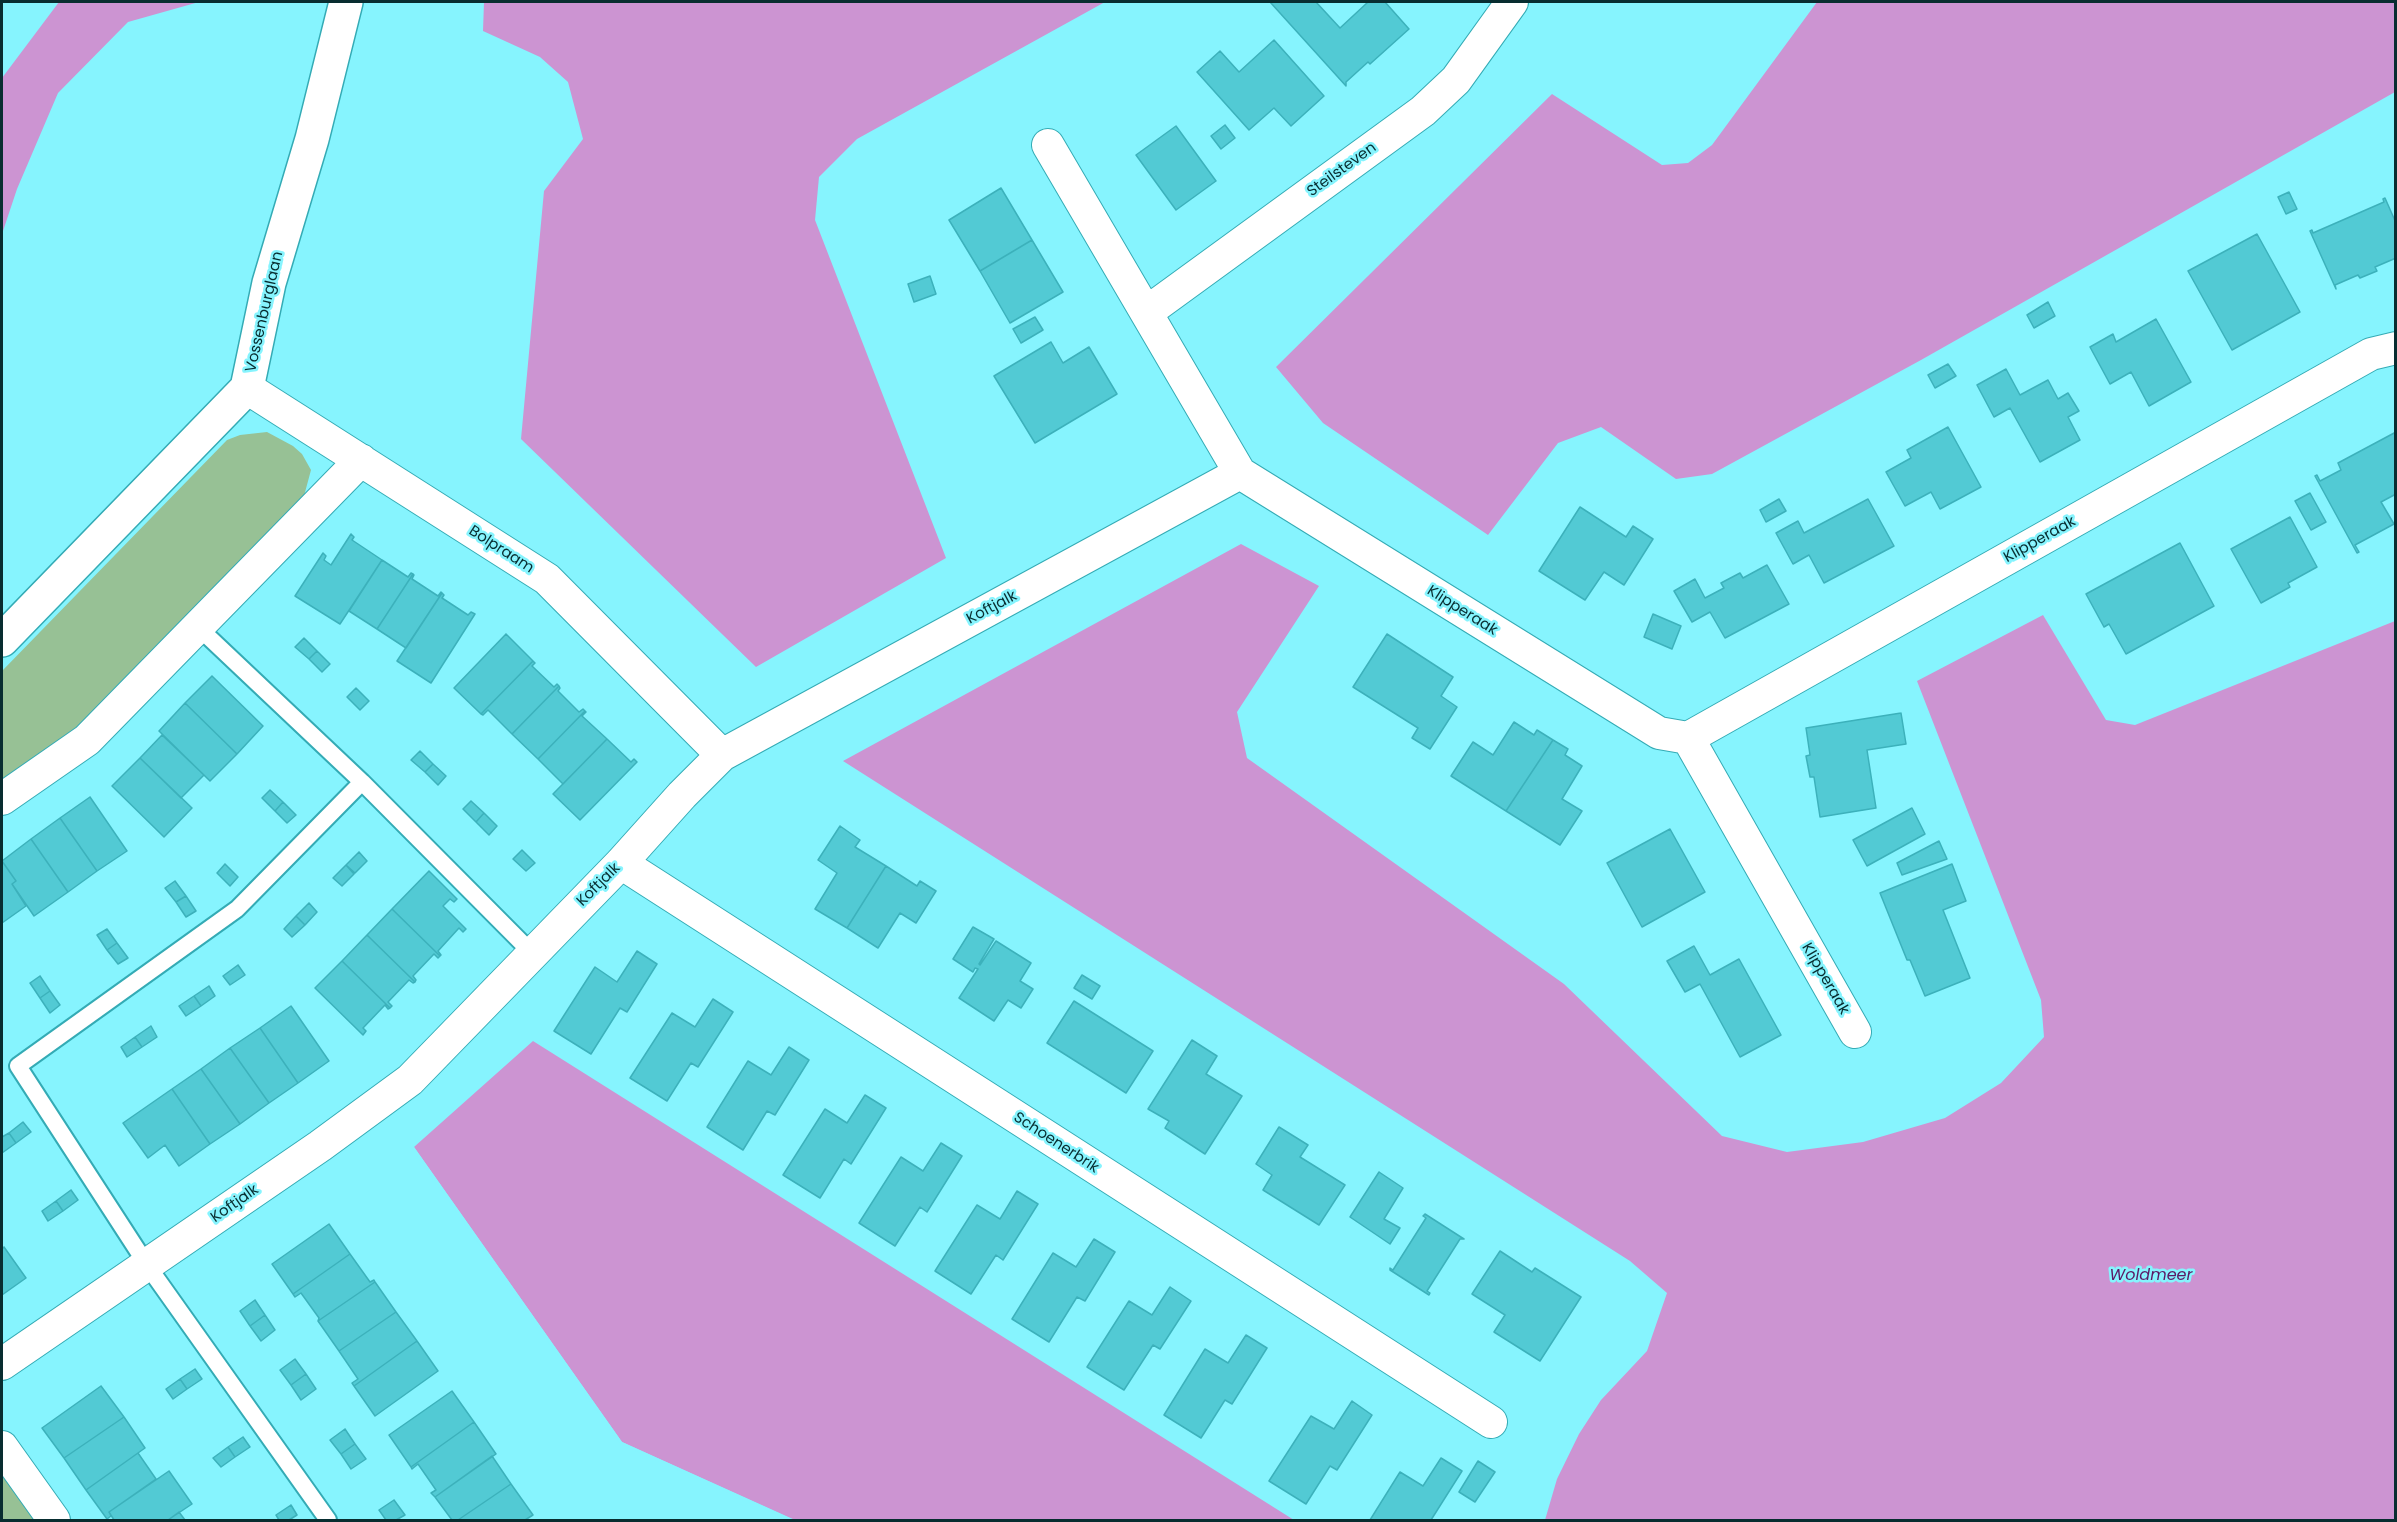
<!DOCTYPE html>
<html>
<head>
<meta charset="utf-8">
<style>
	body { margin:0 }
	#map { position:relative; width:2397px; height:1522px; overflow:hidden; background:#86f4fe; font-family:Poppins,sans-serif }
	canvas { display:block }
	.frame { position:absolute; inset:0; border:3px solid #082d30; pointer-events:none }
</style>
</head>
<body>
<div id="map">
<canvas width="2397" height="1522"></canvas>
<div class="frame"></div>
</div>
<script>
const ctx = document.querySelector('canvas').getContext('2d');
ctx.lineJoin = 'round';
function fill(path, color) {
  ctx.fillStyle = color;
  ctx.fill(path, 'evenodd');
}
function toPath(rows) {
  const path = new Path2D();
  for (const r of rows) {
    path.moveTo(r[0], r[1]);
    for (let i = 2; i < r.length; i += 2) path.lineTo(r[i], r[i + 1]);
  }
  return path;
}
function stroke(path, color, width, dash) {
  ctx.strokeStyle = color;
  ctx.lineWidth = width;
  ctx.lineCap = dash ? 'butt' : 'round';
  ctx.setLineDash(dash || []);
  ctx.stroke(path);
}
function write(font, color, halo, rows, align = 'center') {
  ctx.font = font + ' Poppins,sans-serif';
  ctx.lineWidth = 5;
  ctx.setLineDash([]);
  ctx.textBaseline = 'middle';
  ctx.strokeStyle = halo;
  ctx.fillStyle = color;
  for (const [text, x, y, turn = 0] of rows) {
    ctx.save();
    ctx.translate(x, y);
    ctx.rotate((+turn || 0) * Math.PI / 180);
    ctx.textAlign = isNaN(turn) ? turn : align;
    if (halo) ctx.strokeText(text, 0, 0);
    ctx.fillText(text, 0, 0);
    ctx.restore();
  }
}
fill(toPath([
	[267,432,293,446,302,454,311,470,304,496,75,730,2,781,2,671,227,440,240,435],
	[2,1471,36,1520,2,1520]
]), '#97c195');
fill(toPath([
	[59,2,199,2,128,22,58,93,17,189,2,234,2,78],
	[484,2,1105,2,857,139,819,177,815,220,946,558,756,667,521,439,544,191,583,139,568,82,540,57,483,31],
	[1817,2,2395,2,2395,92,1921,360,1712,474,1676,479,1601,427,1558,443,1488,535,1323,423,1276,367,1552,94,1662,165,1688,163,1712,145],
	[1241,544,1319,586,1237,712,1247,758,1564,984,1722,1136,1787,1152,1863,1142,1945,1118,2001,1083,2044,1037,2041,1000,1917,681,2043,615,2106,720,2135,725,2395,621,2395,1520,1545,1520,1557,1479,1579,1434,1601,1400,1647,1351,1667,1293,1630,1261,843,761],
	[533,1041,1294,1520,795,1520,622,1442,414,1147]
]), '#cc94d2');
fill(toPath([
	[414,1147,622,1442,794,1520,788,1520,620,1444,411,1148]
]), '#86f4fe');
const building = toPath([
	[1270,2,1316,2,1340,28,1368,2,1385,2,1409,29,1370,64,1368,62,1346,82,1346,86,1270,2],
	[1274,40,1324,96,1291,126,1274,108,1249,130,1197,72,1220,51,1239,72,1274,40],
	[1225,125,1235,138,1221,149,1211,136,1225,125],
	[1176,126,1216,181,1176,210,1136,155,1176,126],
	[1001,188,1032,240,980,271,949,220,1001,188],
	[2289,192,2297,209,2286,214,2278,197,2289,192],
	[2385,198,2396,223,2396,258,2375,267,2377,271,2360,278,2358,275,2335,285,2336,289,2310,231,2312,230,2313,233,2384,202,2383,199,2385,198],
	[2257,234,2300,312,2232,350,2188,271,2257,234],
	[1032,240,1063,292,1010,323,980,271,1032,240],
	[930,276,936,294,914,302,908,284,930,276],
	[2048,302,2055,316,2034,328,2027,315,2048,302],
	[1035,317,1043,330,1021,343,1013,329,1035,317],
	[2156,319,2191,382,2149,406,2131,372,2110,384,2090,347,2113,334,2116,342,2156,319],
	[1051,342,1063,363,1089,347,1117,394,1035,443,994,376,1051,342],
	[1948,364,1956,376,1935,388,1928,375,1948,364],
	[2006,369,2020,395,2048,380,2058,399,2068,393,2079,411,2068,417,2080,440,2040,462,2010,408,1994,417,1977,385,2006,369],
	[1948,427,1981,487,1940,509,1931,492,1905,506,1886,472,1911,458,1907,450,1948,427],
	[2396,432,2396,494,2381,502,2394,524,2355,545,2359,552,2357,553,2315,476,2317,475,2320,481,2341,470,2338,463,2396,432],
	[2310,493,2326,522,2311,530,2295,501,2310,493],
	[1779,499,1786,511,1766,522,1760,510,1779,499],
	[1868,499,1894,546,1824,583,1809,555,1793,564,1776,533,1798,521,1804,533,1868,499],
	[1580,507,1626,537,1633,526,1653,539,1624,585,1604,572,1585,600,1539,571,1580,507],
	[2290,517,2317,567,2288,583,2290,587,2261,603,2231,549,2290,517],
	[351,534,354,537,352,540,382,560,340,624,295,596,323,553,326,556,324,560,331,565,351,534],
	[2180,543,2214,606,2126,654,2109,624,2104,627,2086,594,2180,543],
	[382,560,408,577,411,573,413,574,377,629,349,611,382,560],
	[1767,565,1789,604,1725,638,1710,612,1692,622,1674,591,1695,579,1705,598,1724,588,1721,583,1740,573,1743,578,1767,565],
	[413,574,414,575,412,579,438,596,441,592,442,593,406,648,377,629,413,574],
	[442,593,444,595,442,598,468,615,471,612,475,614,431,683,397,661,442,593],
	[1653,614,1681,626,1672,649,1644,637,1653,614],
	[506,634,533,661,481,714,454,688,506,634],
	[1387,634,1453,677,1441,696,1457,707,1430,749,1412,738,1418,728,1353,687,1387,634],
	[304,638,317,651,309,659,295,647,304,638],
	[317,651,330,664,322,672,309,659,317,651],
	[533,661,535,663,532,666,554,687,557,684,559,686,512,734,488,710,483,715,481,714,533,661],
	[212,676,263,726,237,754,185,703,212,676],
	[559,686,560,688,558,691,579,712,583,709,585,711,538,759,512,734,559,686],
	[356,688,369,701,360,710,347,697,356,688],
	[185,703,237,754,210,781,159,731,185,703],
	[585,711,586,712,582,716,607,739,563,784,538,759,585,711],
	[1901,713,1906,744,1867,750,1876,808,1820,817,1814,777,1810,777,1806,756,1810,755,1806,728,1901,713],
	[1514,722,1534,735,1537,730,1553,740,1506,811,1451,776,1473,742,1493,755,1514,722],
	[162,735,204,775,181,798,140,758,162,735],
	[607,739,631,762,634,759,637,762,580,820,553,794,607,739],
	[1553,740,1568,749,1565,755,1582,766,1562,799,1582,811,1560,845,1506,811,1553,740],
	[420,751,433,764,425,772,411,760,420,751],
	[140,758,192,808,164,837,112,786,140,758],
	[433,764,446,776,438,785,425,772,433,764],
	[270,790,283,802,275,811,262,798,270,790],
	[90,797,127,851,97,871,60,818,90,797],
	[471,801,484,813,476,822,463,809,471,801],
	[283,802,296,815,287,823,275,811,283,802],
	[1912,808,1925,834,1867,866,1853,840,1912,808],
	[484,813,497,826,489,835,476,822,484,813],
	[60,818,97,871,68,892,31,839,60,818],
	[840,826,860,840,855,847,886,866,847,928,815,909,837,873,818,860,840,826],
	[1670,829,1705,892,1642,927,1607,863,1670,829],
	[31,839,68,892,34,916,12,884,16,881,2,861,31,839],
	[1939,841,1947,859,1902,875,1897,863,1939,841],
	[522,850,535,863,526,871,513,859,522,850],
	[359,852,367,861,355,873,346,865,359,852],
	[2,861,16,881,12,884,26,906,2,923,2,861],
	[225,864,238,877,230,886,217,873,225,864],
	[1952,864,1966,901,1943,910,1970,978,1925,996,1910,960,1907,960,1880,893,1952,864],
	[346,865,354,874,342,886,333,878,346,865],
	[886,866,917,886,920,881,936,891,916,923,900,913,878,948,847,928,886,866],
	[429,871,457,899,454,902,450,899,443,906,466,929,463,932,459,928,438,951,441,955,440,956,392,909,429,871],
	[175,881,186,896,176,902,165,888,175,881],
	[186,896,196,911,186,917,176,902,186,896],
	[309,903,317,912,305,925,296,916,309,903],
	[392,909,440,956,438,958,434,954,413,976,416,980,415,982,367,935,392,909],
	[296,916,305,925,292,937,284,929,296,916],
	[973,927,994,939,979,964,980,965,996,941,1031,963,1020,981,1033,989,1021,1008,1008,1000,994,1021,959,998,978,969,975,968,973,972,953,959,973,927],
	[107,929,117,943,107,950,97,935,107,929],
	[367,935,415,982,413,983,409,980,388,1002,392,1006,390,1008,342,961,367,935],
	[117,943,128,958,118,964,107,950,117,943],
	[1694,946,1710,975,1739,959,1781,1035,1740,1057,1700,984,1685,992,1667,961,1694,946],
	[637,951,657,964,627,1012,620,1008,591,1054,554,1031,595,967,617,982,637,951],
	[342,961,390,1008,388,1009,385,1005,363,1028,366,1031,363,1035,315,988,342,961],
	[238,965,245,975,230,985,223,976,238,965],
	[1082,975,1100,986,1092,999,1074,988,1082,975],
	[40,976,50,991,40,998,30,983,40,976],
	[209,986,215,996,201,1006,194,996,209,986],
	[50,991,60,1005,50,1013,40,998,50,991],
	[194,996,201,1006,186,1016,179,1006,194,996],
	[713,999,733,1012,698,1067,691,1063,667,1101,630,1078,672,1013,695,1027,713,999],
	[1074,1001,1153,1051,1126,1093,1047,1043,1074,1001],
	[291,1006,329,1061,298,1083,260,1028,291,1006],
	[151,1026,157,1037,142,1047,135,1037,151,1026],
	[260,1028,298,1083,269,1103,230,1048,260,1028],
	[135,1037,142,1047,127,1057,121,1047,135,1037],
	[1192,1040,1217,1056,1206,1074,1242,1096,1205,1154,1165,1128,1169,1121,1148,1109,1192,1040],
	[789,1047,809,1060,775,1115,767,1111,743,1150,707,1127,748,1061,771,1075,789,1047],
	[230,1048,269,1103,240,1124,201,1069,230,1048],
	[201,1069,240,1124,210,1144,172,1089,201,1069],
	[172,1089,210,1144,179,1166,165,1145,148,1158,123,1123,172,1089],
	[865,1095,886,1108,851,1164,844,1159,820,1198,783,1175,825,1109,847,1123,865,1095],
	[23,1122,31,1132,16,1143,9,1133,23,1122],
	[1279,1127,1308,1145,1300,1157,1345,1185,1319,1225,1263,1190,1272,1175,1256,1164,1279,1127],
	[9,1133,16,1143,2,1153,2,1137,9,1133],
	[941,1143,962,1156,927,1212,920,1207,895,1246,859,1223,901,1157,923,1171,941,1143],
	[1379,1172,1403,1188,1384,1219,1400,1228,1390,1244,1350,1217,1379,1172],
	[71,1190,78,1200,63,1211,56,1201,71,1190],
	[1017,1191,1038,1204,1003,1260,996,1255,971,1294,935,1271,977,1205,1000,1219,1017,1191],
	[56,1201,63,1211,48,1221,42,1211,56,1201],
	[1425,1214,1464,1239,1460,1239,1427,1291,1430,1293,1429,1295,1390,1270,1390,1268,1393,1270,1426,1218,1423,1216,1425,1214],
	[329,1224,350,1254,293,1294,272,1264,329,1224],
	[1094,1239,1115,1252,1085,1301,1077,1297,1049,1342,1012,1319,1053,1253,1076,1267,1094,1239],
	[4,1247,26,1278,2,1295,2,1249,4,1247],
	[1500,1251,1532,1272,1535,1268,1581,1297,1540,1361,1494,1332,1505,1315,1472,1294,1500,1251],
	[350,1254,370,1282,374,1280,375,1282,318,1321,319,1318,301,1293,295,1297,293,1294,350,1254],
	[375,1282,396,1312,339,1351,318,1321,375,1282],
	[1170,1287,1191,1301,1160,1349,1153,1345,1124,1390,1087,1367,1129,1301,1152,1315,1170,1287],
	[255,1300,265,1315,250,1326,240,1311,255,1300],
	[396,1312,417,1341,354,1386,352,1383,358,1379,339,1351,396,1312],
	[265,1315,275,1330,261,1341,250,1326,265,1315],
	[1246,1335,1267,1348,1232,1404,1225,1400,1201,1438,1164,1415,1205,1349,1228,1363,1246,1335],
	[417,1341,438,1371,375,1416,354,1386,417,1341],
	[295,1359,306,1374,291,1385,280,1370,295,1359],
	[195,1369,202,1379,187,1389,180,1379,195,1369],
	[306,1374,316,1389,301,1400,291,1385,306,1374],
	[180,1379,187,1389,173,1399,166,1389,180,1379],
	[101,1386,124,1417,64,1458,42,1428,101,1386],
	[452,1391,474,1422,411,1467,389,1435,452,1391],
	[1352,1401,1372,1415,1337,1470,1330,1466,1306,1504,1269,1481,1311,1416,1334,1429,1352,1401],
	[124,1417,145,1448,86,1490,64,1458,124,1417],
	[474,1422,496,1454,435,1497,431,1493,436,1490,418,1464,412,1469,411,1467,474,1422],
	[345,1429,355,1444,341,1454,330,1440,345,1429],
	[243,1437,250,1447,235,1457,228,1447,243,1437],
	[355,1444,366,1459,351,1469,341,1454,355,1444],
	[228,1447,235,1457,221,1467,213,1458,228,1447],
	[138,1453,156,1479,109,1512,111,1516,107,1519,86,1490,138,1453],
	[492,1456,511,1484,458,1520,452,1520,435,1497,492,1456],
	[1441,1458,1462,1471,1431,1520,1370,1520,1400,1472,1423,1486,1441,1458],
	[1478,1461,1495,1472,1475,1502,1459,1492,1478,1461],
	[169,1471,192,1504,168,1520,114,1520,109,1512,169,1471],
	[511,1484,533,1515,525,1520,458,1520,511,1484],
	[394,1500,405,1515,396,1520,386,1520,379,1510,394,1500],
	[291,1505,297,1515,289,1520,279,1520,276,1515,291,1505],
	[179,1512,185,1520,168,1520,179,1512]
]);
fill(building, '#52cad4');
stroke(building, '#3cb1bb', 1.5);
const lane = toPath([
	[198,627,362,782,532,953],
	[328,1520,147,1265,18,1066,237,909,362,782]
]);
const street = toPath([
	[1048,145,1240,473,1659,733,1688,738,1855,1032],
	[1147,312,1423,111,1456,80,1512,2],
	[247,388,547,579,722,755],
	[1688,738,2371,354,2396,348],
	[2,799,87,740,361,460],
	[621,863,1491,1422],
	[2,1364,320,1146,410,1080,621,863,682,795,722,755,1240,473],
	[2,1447,54,1520]
]);
const secondary = toPath([
	[2,640,247,388,269,283,312,139,346,2]
]);
stroke(lane, '#34abb5', 20);
stroke(street, '#34abb5', 34);
stroke(secondary, '#34abb5', 36);
stroke(lane, '#fff', 16);
stroke(street, '#fff', 32);
stroke(secondary, '#fff', 33);
write('15px', '#082d30', '#86f4fe', [
	["Steilsteven",1342,170,-36],
	["Vossenburglaan",265,312,-77],
	["Klipperaak",2040,540,-29],
	["Bolpraam",501,550,33],
	["Koftjalk",992,608,-28],
	["Klipperaak",1462,611,32],
	["Koftjalk",599,885,-45],
	["Klipperaak",1825,979,60],
	["Schoenerbrik",1056,1143,33],
	["Koftjalk",235,1204,-35]
]);
write('italic 16px', '#5c1964', '#86f4fe', [
	["Woldmeer",2151,1276]
]);
</script>
</body>
</html>
